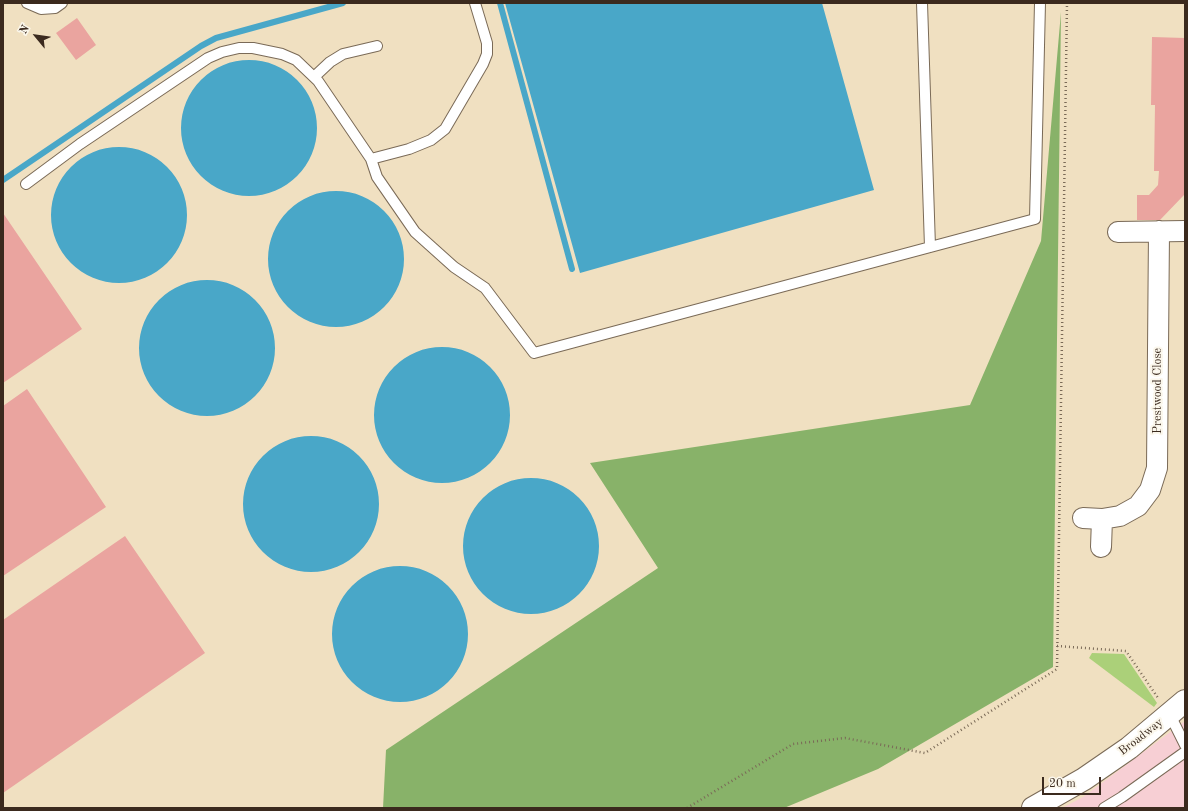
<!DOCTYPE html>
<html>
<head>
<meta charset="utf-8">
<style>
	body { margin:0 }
	#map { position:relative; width:1188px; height:811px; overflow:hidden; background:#f0e0c1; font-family:"Old Standard TT",serif }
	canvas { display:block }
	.frame { position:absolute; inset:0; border:4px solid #3b2a1e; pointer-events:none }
	.north { position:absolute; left:16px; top:16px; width:40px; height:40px; -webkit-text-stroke:3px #fbf7ec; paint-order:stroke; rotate:299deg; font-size:11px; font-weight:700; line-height:16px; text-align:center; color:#3b2a1e }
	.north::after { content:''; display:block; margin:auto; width:14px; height:18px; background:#3b2a1e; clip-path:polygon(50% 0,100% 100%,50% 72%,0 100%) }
	.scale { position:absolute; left:1042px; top:777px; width:59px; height:18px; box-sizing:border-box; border:2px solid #3b2a1e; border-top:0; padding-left:5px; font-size:12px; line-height:14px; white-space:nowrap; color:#3b2a1e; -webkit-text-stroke:3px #fbf7ec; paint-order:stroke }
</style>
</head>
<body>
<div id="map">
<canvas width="1188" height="811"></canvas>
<div class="frame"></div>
<div class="north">N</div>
<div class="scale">20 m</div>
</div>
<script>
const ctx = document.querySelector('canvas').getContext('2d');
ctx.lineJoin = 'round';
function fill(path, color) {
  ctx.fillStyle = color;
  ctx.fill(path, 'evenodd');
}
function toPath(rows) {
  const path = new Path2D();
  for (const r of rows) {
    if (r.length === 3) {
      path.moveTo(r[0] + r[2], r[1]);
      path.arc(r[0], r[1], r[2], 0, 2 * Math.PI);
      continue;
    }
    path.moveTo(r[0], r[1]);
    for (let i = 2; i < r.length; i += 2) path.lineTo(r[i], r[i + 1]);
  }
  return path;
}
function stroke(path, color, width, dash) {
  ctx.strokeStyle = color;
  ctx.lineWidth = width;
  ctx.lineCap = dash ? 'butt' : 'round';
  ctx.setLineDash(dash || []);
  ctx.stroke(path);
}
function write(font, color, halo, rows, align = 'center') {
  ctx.font = font + ' "Old Standard TT",serif';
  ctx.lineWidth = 4;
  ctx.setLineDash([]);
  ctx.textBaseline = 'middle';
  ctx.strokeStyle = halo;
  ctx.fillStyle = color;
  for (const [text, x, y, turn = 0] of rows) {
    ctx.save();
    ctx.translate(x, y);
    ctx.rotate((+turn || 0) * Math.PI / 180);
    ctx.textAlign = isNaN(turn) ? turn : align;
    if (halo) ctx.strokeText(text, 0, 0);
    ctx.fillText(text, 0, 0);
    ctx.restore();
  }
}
fill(toPath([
	[1185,721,1185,808,1062,808,1083,797]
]), '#f7cfd4');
fill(toPath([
	[1092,653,1124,654,1157,703,1154,707,1089,658]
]), '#abd079');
fill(toPath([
	[1061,12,1053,667,878,769,784,808,383,808,386,750,658,568,590,463,970,405,1041,241]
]), '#88b269');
fill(toPath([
	[505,3,822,3,874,190,580,273],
	[249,128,68],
	[119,215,68],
	[336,259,68],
	[207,348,68],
	[442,415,68],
	[311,504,68],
	[531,546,68],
	[400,634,68]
]), '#49a7c8');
stroke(toPath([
	[500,3,572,269],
	[3,180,201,46,216,38,343,3]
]), '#49a7c8', 6);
fill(toPath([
	[77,18,96,45,76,60,56,33],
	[1152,37,1185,38,1185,171,1184,195,1160,220,1137,220,1137,195,1149,195,1158,185,1159,171,1154,171,1155,105,1151,105],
	[3,213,82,329,3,383],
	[27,389,106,507,3,576,3,406],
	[125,536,205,653,3,793,3,620]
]), '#eaa49f');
const service = toPath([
	[27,3,41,9,55,8,62,3],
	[475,3,487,43,487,54,483,64,445,129,431,140,409,149,371,159,377,177,415,232,454,267,485,288,534,353,1035,219,1040,3],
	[922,3,930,247],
	[314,77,330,62,343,54,377,46],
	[26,184,80,144,208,58,222,52,239,48,253,48,282,54,296,60,318,81,371,159],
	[1170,715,1185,745],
	[1104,808,1122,797,1185,752]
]);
const minor = toPath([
	[1118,232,1185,231],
	[1083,518,1102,519,1120,516,1138,506,1150,490,1157,468,1159,231],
	[1101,547,1102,519]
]);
const tertiary = toPath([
	[1033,808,1084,779,1129,748,1185,701]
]);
stroke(service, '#7a6a57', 12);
stroke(minor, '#7a6a57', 22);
stroke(tertiary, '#7a6a57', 24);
stroke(toPath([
	[1057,646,1126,651,1158,698],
	[687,808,793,744,845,738,925,753,1057,669,1067,3]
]), '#7a6a57', 2.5, [1, 3]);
stroke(service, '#fff', 10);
stroke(minor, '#fff', 20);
stroke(tertiary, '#fff', 22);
write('12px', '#3b2a1e', '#fbf7ec', [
	["Prestwood Close",1158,391,-90],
	["Broadway",1141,737,-38]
]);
</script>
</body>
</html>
